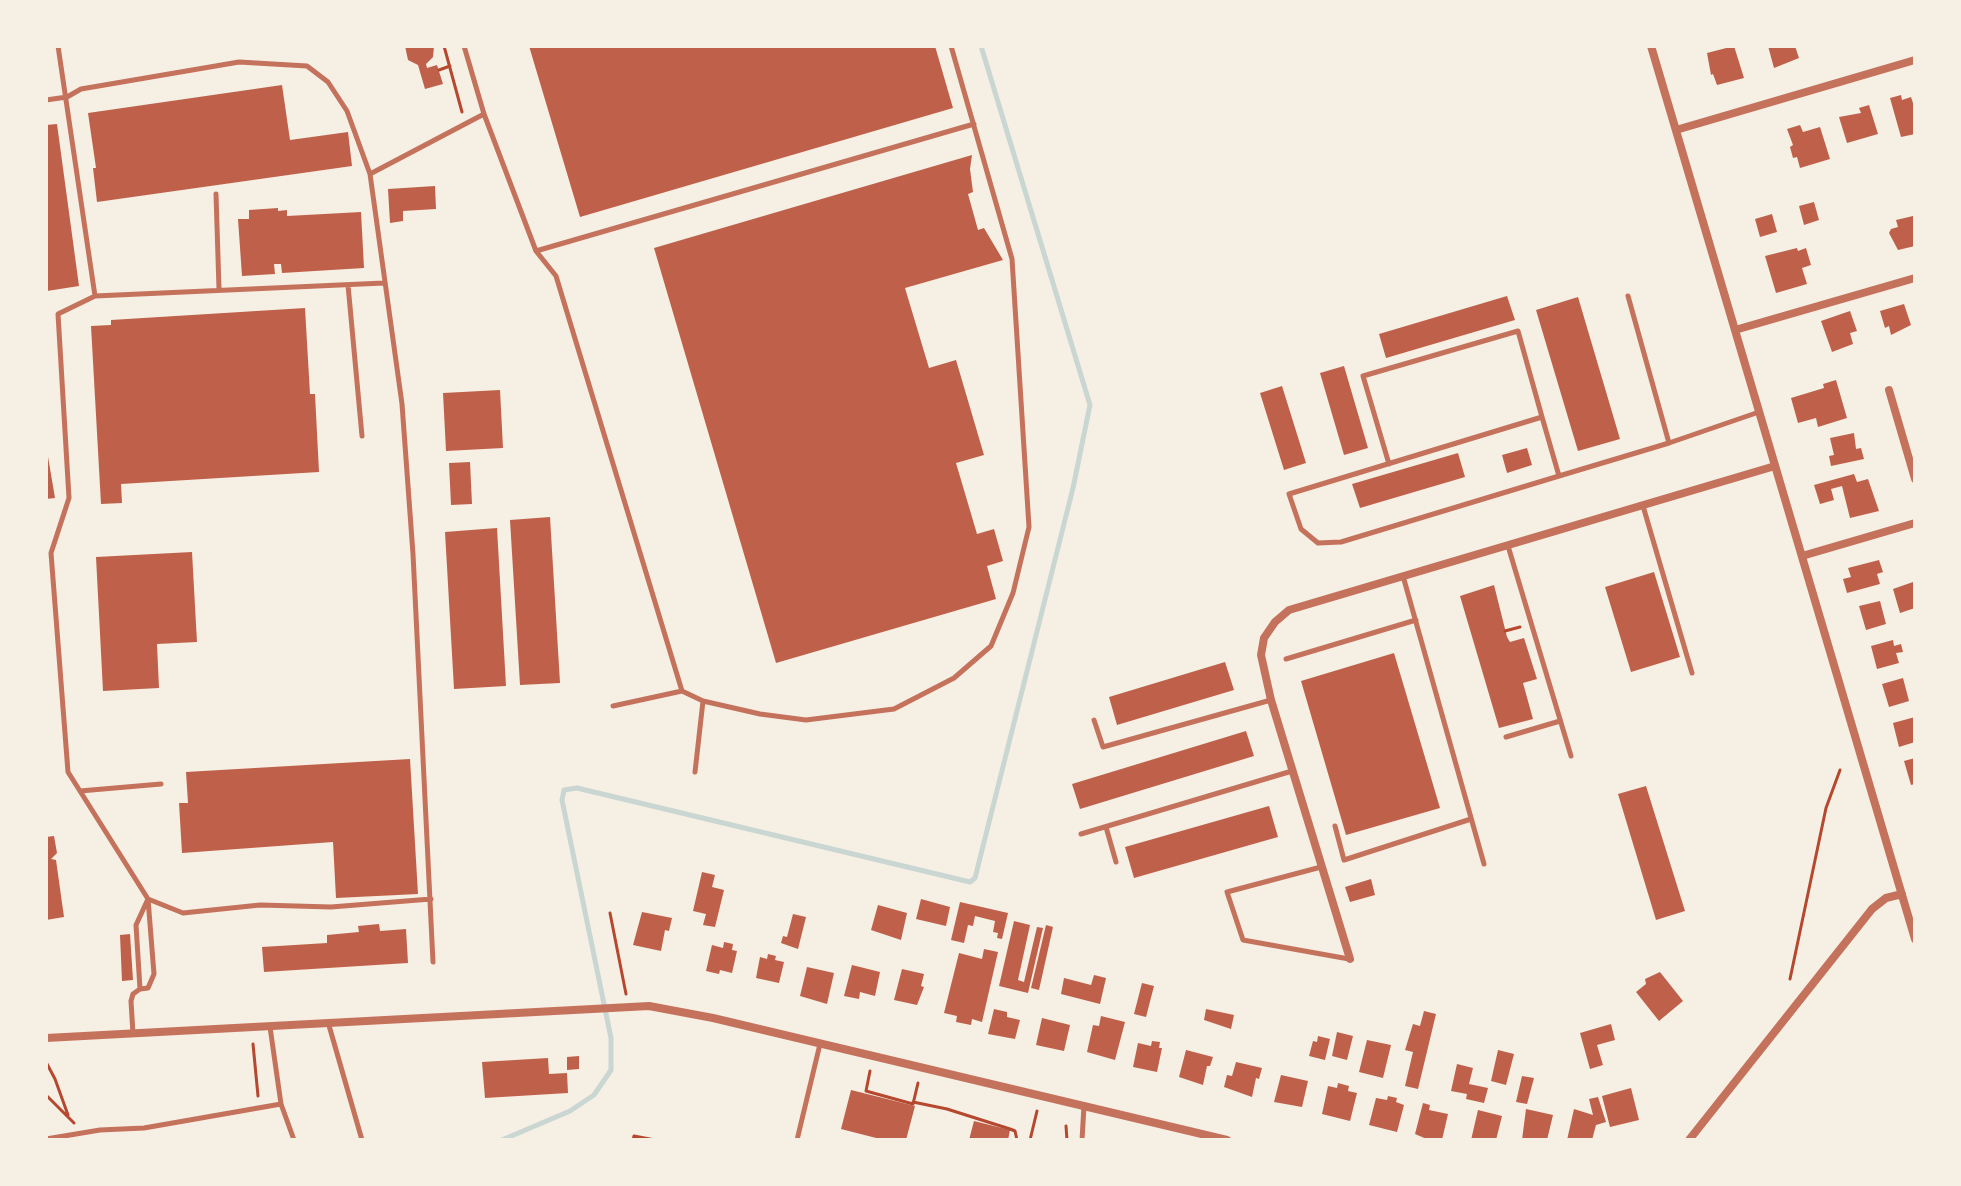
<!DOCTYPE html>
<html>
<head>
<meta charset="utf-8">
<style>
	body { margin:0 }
	#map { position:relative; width:1961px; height:1186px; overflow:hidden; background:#f6efe4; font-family:Lora,serif }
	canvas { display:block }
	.frame { position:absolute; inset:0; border:48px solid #f6efe4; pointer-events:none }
</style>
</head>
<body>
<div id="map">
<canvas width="1961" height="1186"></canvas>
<div class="frame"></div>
</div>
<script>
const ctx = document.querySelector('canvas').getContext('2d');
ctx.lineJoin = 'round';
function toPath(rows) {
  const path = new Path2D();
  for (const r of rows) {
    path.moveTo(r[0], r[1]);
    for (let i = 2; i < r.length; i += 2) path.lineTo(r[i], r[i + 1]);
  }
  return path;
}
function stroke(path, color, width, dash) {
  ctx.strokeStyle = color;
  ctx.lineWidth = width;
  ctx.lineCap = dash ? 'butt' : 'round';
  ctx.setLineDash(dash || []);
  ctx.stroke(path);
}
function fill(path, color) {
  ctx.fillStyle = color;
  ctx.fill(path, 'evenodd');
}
stroke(toPath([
	[502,1140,570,1111,594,1095,611,1070,611,1038,562,800,564,790,577,788,970,882,975,878,1073,488,1090,405,981,46]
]), '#c9d6d2', 5);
fill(toPath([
	[405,46,434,46,433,57,426,64,427,68,437,65,443,84,425,89,418,65,408,60],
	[529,46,935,46,953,108,580,217],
	[1734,46,1744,78,1717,85,1713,74,1711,75,1707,53],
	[1768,46,1795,46,1799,58,1774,68],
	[282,85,290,140,348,132,352,166,97,202,93,168,96,168,88,113],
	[1901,95,1902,100,1911,97,1913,103,1915,102,1915,134,1901,137,1890,98],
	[1869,105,1878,134,1847,143,1839,117,1861,113,1859,108],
	[57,124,79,286,47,291,46,125],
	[1800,125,1803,132,1820,127,1830,159,1800,168,1797,157,1793,158,1790,147,1793,145,1787,129],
	[972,155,970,169,973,192,968,194,978,230,984,228,1003,260,905,288,929,368,956,360,984,455,956,463,977,534,994,529,1003,561,987,566,996,599,776,663,654,248],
	[435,186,436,209,403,211,403,221,390,223,388,189],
	[1814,202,1819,220,1804,225,1799,206],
	[278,208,278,211,287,210,287,216,361,212,364,268,282,273,281,264,274,264,275,274,242,276,238,219,249,219,249,210],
	[1772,214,1777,232,1760,237,1755,219],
	[1913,216,1915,246,1898,250,1889,233,1891,229,1898,227,1896,220],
	[1797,248,1798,251,1806,248,1811,265,1802,268,1807,284,1776,293,1765,256],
	[1507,296,1515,320,1386,358,1379,334],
	[1578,297,1620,439,1578,451,1536,310],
	[1904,304,1911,325,1891,335,1889,326,1885,328,1880,311],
	[305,308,310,394,315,394,319,472,121,484,122,503,101,504,91,326,111,325,111,320],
	[1850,311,1857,331,1850,333,1853,344,1832,352,1821,321],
	[1344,366,1368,448,1344,455,1320,373],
	[1836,380,1847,418,1818,427,1816,418,1798,423,1791,398,1824,388,1823,384],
	[1282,386,1306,463,1284,470,1260,393],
	[500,390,503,448,446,451,443,393],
	[1854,433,1856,449,1861,448,1864,459,1831,466,1829,456,1834,455,1830,438],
	[46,445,55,498,46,499],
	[1527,448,1532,465,1507,473,1502,455],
	[1458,453,1465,477,1360,508,1352,484],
	[470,462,472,504,451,505,449,463],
	[1854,474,1857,482,1868,479,1879,511,1850,518,1842,486,1831,489,1834,500,1820,504,1814,485],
	[550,517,560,683,520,685,510,520],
	[497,528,506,686,454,689,445,532],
	[192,552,197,642,157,644,159,688,103,691,96,557],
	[1879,560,1883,572,1877,574,1880,584,1847,593,1843,579,1851,577,1848,568],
	[1654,572,1680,657,1631,672,1605,587],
	[1913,582,1915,608,1900,613,1893,589],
	[1494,585,1507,637,1510,642,1524,638,1537,679,1523,683,1533,719,1499,728,1460,596],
	[1880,601,1886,624,1866,630,1859,606],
	[1893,640,1894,646,1901,644,1903,652,1896,653,1899,663,1877,669,1871,646],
	[1394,653,1440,808,1346,835,1301,681],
	[1225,662,1234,690,1117,725,1109,697],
	[1903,678,1909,701,1889,707,1882,684],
	[1915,717,1915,742,1899,747,1893,723],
	[1246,731,1254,756,1080,809,1072,784],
	[1915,758,1915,784,1911,785,1904,761],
	[410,759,418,894,336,898,333,842,182,853,179,803,188,803,186,772],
	[1646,786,1685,911,1656,920,1618,794],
	[1269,806,1278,837,1134,878,1125,847],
	[54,836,57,853,51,859,56,860,64,917,46,920,46,837],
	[702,872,715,875,712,887,724,890,715,927,703,925,706,914,693,911],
	[1371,879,1375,895,1350,902,1345,887],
	[921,899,950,907,946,926,916,919],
	[960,902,1008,913,1002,939,997,938,998,933,993,932,995,921,975,916,973,926,968,925,964,943,951,940],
	[878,905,907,913,901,940,871,930],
	[642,912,672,918,669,931,665,930,661,951,633,945],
	[793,914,806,917,798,949,781,943,783,936,787,937],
	[1014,921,1030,925,1018,980,1024,982,1037,927,1043,928,1028,993,999,986],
	[379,924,380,931,406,929,408,963,264,972,262,947,327,943,327,935,359,932,358,926],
	[1046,925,1053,927,1039,990,1031,988],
	[130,934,133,980,122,981,120,935],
	[724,942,733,944,732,950,737,951,732,973,720,970,719,974,706,971,712,945,723,948],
	[984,949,998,952,982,1022,972,1019,971,1025,956,1022,957,1016,944,1013,959,953,982,959],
	[768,954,776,956,775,960,784,962,779,983,756,978,760,957,767,959],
	[852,965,880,972,875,996,860,992,859,999,844,996],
	[807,967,834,973,827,1004,800,996],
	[902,969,924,974,921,986,924,987,917,1005,894,1000],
	[1660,972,1683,1001,1659,1021,1636,992,1646,984,1645,979],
	[1094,975,1106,978,1100,1004,1061,994,1064,978,1091,985],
	[1142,983,1154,986,1146,1017,1134,1014],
	[994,1009,1007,1012,1007,1017,1020,1020,1015,1039,988,1034],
	[1206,1009,1234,1015,1231,1029,1204,1020],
	[1424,1011,1436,1014,1418,1089,1405,1086,1413,1052,1405,1050,1413,1024,1420,1026],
	[1101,1016,1125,1022,1115,1060,1087,1052,1093,1025,1099,1026],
	[1042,1018,1070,1025,1064,1051,1036,1045],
	[1611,1024,1615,1040,1597,1045,1603,1065,1590,1069,1580,1033],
	[1337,1032,1353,1036,1347,1060,1332,1056],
	[1318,1036,1330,1039,1325,1060,1309,1056,1313,1041,1317,1042],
	[1367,1040,1391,1045,1383,1078,1359,1072],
	[1152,1041,1160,1042,1159,1048,1162,1048,1157,1072,1133,1067,1138,1043,1151,1046],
	[1186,1050,1213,1057,1210,1066,1207,1066,1203,1085,1179,1077],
	[1498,1050,1514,1054,1506,1085,1491,1081],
	[579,1056,579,1069,567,1070,567,1057],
	[548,1058,549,1074,567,1073,568,1093,485,1098,482,1062],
	[1236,1062,1262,1068,1259,1079,1256,1078,1252,1097,1224,1087,1227,1075,1232,1076],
	[1457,1064,1473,1068,1469,1084,1488,1088,1484,1103,1466,1099,1467,1094,1451,1091],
	[1281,1075,1308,1081,1302,1107,1274,1102],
	[1522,1076,1534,1078,1527,1104,1516,1102],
	[1338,1083,1349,1086,1348,1091,1357,1093,1350,1121,1322,1114,1328,1086,1337,1088],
	[1631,1088,1639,1120,1610,1127,1602,1096],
	[851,1090,915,1106,906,1140,884,1140,841,1129],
	[1388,1096,1397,1098,1396,1102,1404,1105,1397,1132,1369,1125,1376,1098,1387,1100],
	[1598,1097,1606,1122,1596,1125,1592,1140,1567,1140,1574,1109,1593,1115,1589,1099],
	[1423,1103,1430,1105,1429,1110,1448,1114,1442,1140,1429,1140,1415,1134],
	[1526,1109,1553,1115,1547,1140,1522,1140],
	[1478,1110,1502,1116,1496,1140,1471,1140],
	[974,1121,1010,1130,1008,1140,969,1140]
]), '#bf614a');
stroke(toPath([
	[444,46,462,112],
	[439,70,450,66],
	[1505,631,1520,627],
	[610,913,626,994],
	[1790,979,1826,808,1840,770],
	[253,1044,258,1096],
	[46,1062,55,1079,68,1115],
	[870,1071,866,1091,913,1104,918,1083],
	[46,1095,74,1123],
	[913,1102,947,1109,1010,1129,1015,1131,1017,1140],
	[1066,1126,1067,1140],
	[633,1140,634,1136,655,1140],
	[1030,1140,1037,1111]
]), '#b5482f', 3);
stroke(toPath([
	[58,46,95,296],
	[464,46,484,114,536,251,556,276,682,691,703,701,695,772],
	[46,100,67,97,81,89,239,62,307,66,328,82,347,111,370,174,402,404,413,554,433,962],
	[370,174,484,114],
	[216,194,219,289],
	[536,251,974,124],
	[348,285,362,436],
	[1628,296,1669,443],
	[1389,464,1363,376,1518,331,1542,417],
	[1559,476,1542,417,1289,494,1301,529,1318,543,1341,542,1559,476,1669,443,1759,412],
	[1643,506,1692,673],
	[1508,546,1571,756],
	[1403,576,1484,864],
	[1286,659,1416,620],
	[703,701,760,714,806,720,894,709,954,678,991,646,1013,593,1029,527,1012,259,951,46],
	[613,706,682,691],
	[1094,720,1103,747,1271,700],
	[1506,737,1560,721],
	[80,791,161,784],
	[1335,826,1344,860,1471,819],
	[1106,827,1116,862],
	[1081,834,1292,771],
	[1321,867,1227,892,1243,940,1349,959],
	[140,989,136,925,148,899,183,913,260,905,331,907,431,899],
	[328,1022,362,1140],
	[133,1034,131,1001,133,994,140,989,148,988,154,974,148,899,68,772,51,553,69,498,58,314,95,296,384,283],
	[281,1104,294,1140],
	[46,1139,100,1130,144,1128,281,1104,270,1027],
	[797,1140,820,1044],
	[1082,1140,1084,1106]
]), '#c5725c', 5);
stroke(toPath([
	[1651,46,1915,939],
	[1676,130,1915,60],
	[1735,330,1915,278],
	[1889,390,1915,479],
	[1802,556,1915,523],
	[1350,959,1271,700,1261,655,1264,638,1275,622,1289,610,1775,466],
	[46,1038,649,1006,713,1018,1227,1140],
	[1689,1140,1872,909,1886,898,1902,894]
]), '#c5725c', 8);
</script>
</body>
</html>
